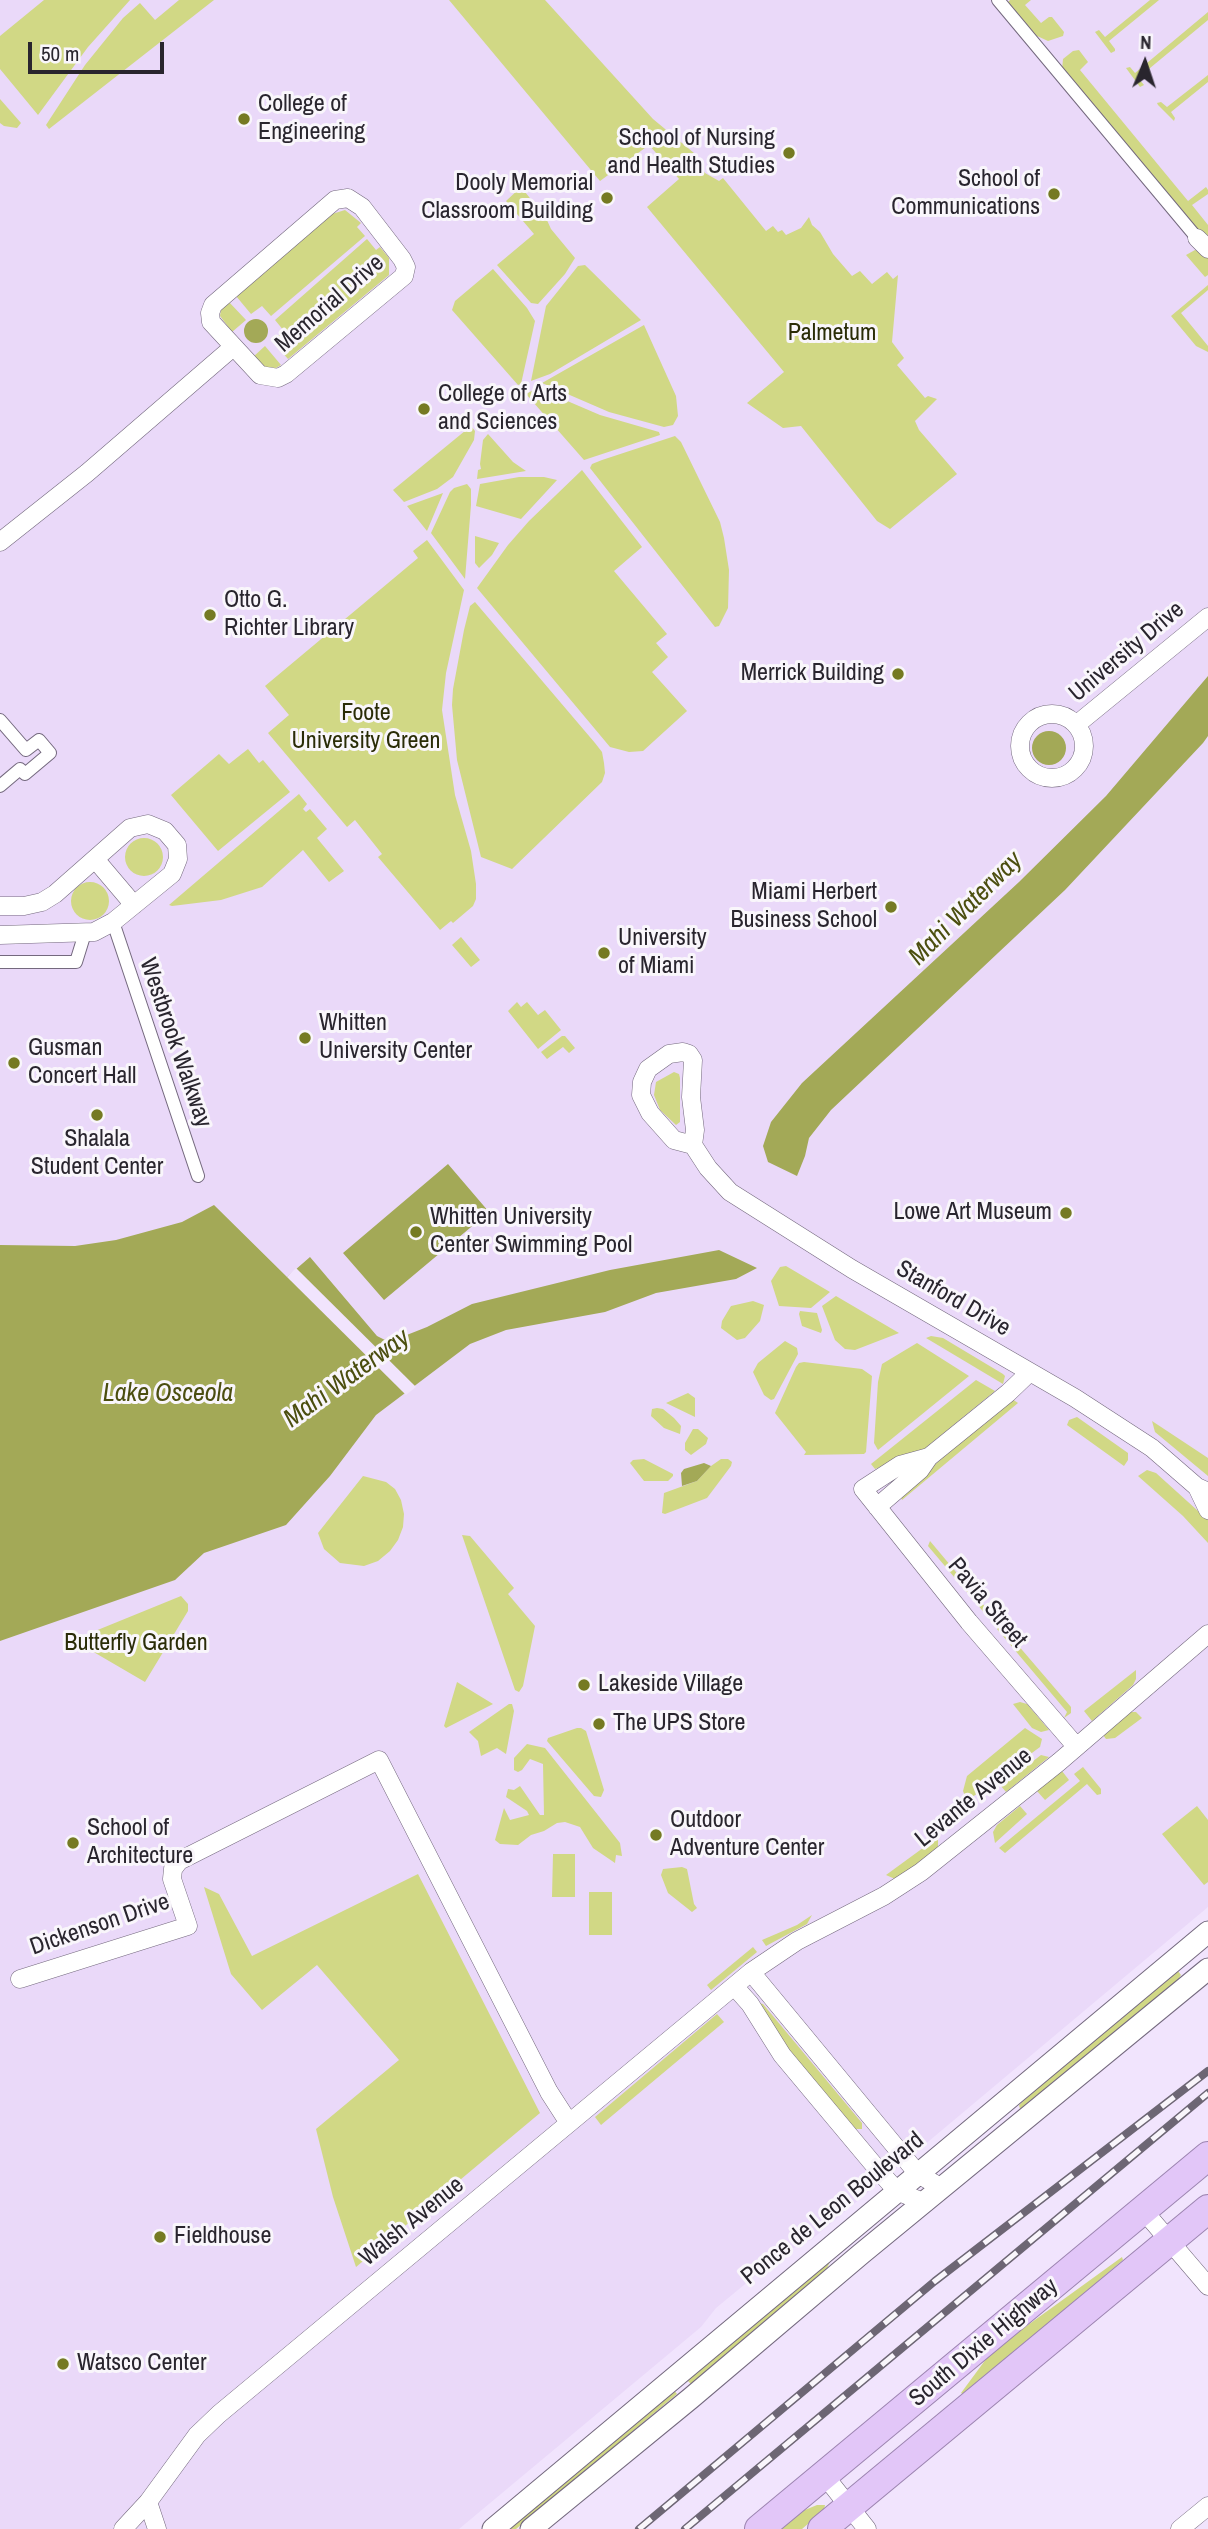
<!DOCTYPE html>
<html>
<head>
<meta charset="utf-8">
<style>
	body { margin:0 }
	#map { position:relative; width:1208px; height:2529px; overflow:hidden; background:#f1e4fd; font-family:"Archivo Narrow",sans-serif }
	canvas { display:block }
	.north { position:absolute; left:1110px; top:28px; width:70px; height:70px; -webkit-text-stroke:5px #f9f6fb; paint-order:stroke; rotate:2deg; font-size:19px; font-weight:700; line-height:28px; text-align:center; color:#29252e }
	.north::after { content:''; display:block; margin:auto; width:24px; height:32px; background:#29252e; clip-path:polygon(50% 0,100% 100%,50% 72%,0 100%) }
	.scale { position:absolute; left:28px; top:42px; width:136px; height:32px; box-sizing:border-box; border:4px solid #29252e; border-top:0; padding-left:9px; font-size:21px; line-height:24px; white-space:nowrap; color:#29252e; -webkit-text-stroke:5px #f9f6fb; paint-order:stroke }
</style>
</head>
<body>
<div id="map">
<canvas width="1208" height="2529"></canvas>
<div class="north">N</div>
<div class="scale">50 m</div>
</div>
<script>
const ctx = document.querySelector('canvas').getContext('2d');
ctx.lineJoin = 'round';
function fill(path, color) {
  ctx.fillStyle = color;
  ctx.fill(path, 'evenodd');
}
function toPath(rows) {
  const path = new Path2D();
  for (const r of rows) {
    if (r.length === 3) {
      path.moveTo(r[0] + r[2], r[1]);
      path.arc(r[0], r[1], r[2], 0, 2 * Math.PI);
      continue;
    }
    path.moveTo(r[0], r[1]);
    for (let i = 2; i < r.length; i += 2) path.lineTo(r[i], r[i + 1]);
  }
  return path;
}
function stroke(path, color, width, dash) {
  ctx.strokeStyle = color;
  ctx.lineWidth = width;
  ctx.lineCap = dash ? 'butt' : 'round';
  ctx.setLineDash(dash || []);
  ctx.stroke(path);
}
function write(font, color, halo, rows, align = 'center') {
  ctx.font = font + ' "Archivo Narrow",sans-serif';
  ctx.lineWidth = 6;
  ctx.setLineDash([]);
  ctx.textBaseline = 'middle';
  ctx.strokeStyle = halo;
  ctx.fillStyle = color;
  for (const [text, x, y, turn = 0] of rows) {
    ctx.save();
    ctx.translate(x, y);
    ctx.rotate((+turn || 0) * Math.PI / 180);
    ctx.textAlign = isNaN(turn) ? turn : align;
    if (halo) ctx.strokeText(text, 0, 0);
    ctx.fillText(text, 0, 0);
    ctx.restore();
  }
}
fill(toPath([
	[0,0,1208,0,1208,1907,811,2240,783,2253,716,2308,701,2327,459,2529,0,2529]
]), '#ead9f9');
fill(toPath([
	[44,0,130,0,88,47,38,115,0,69,0,36],
	[179,0,214,0,49,129,46,125,85,65,123,18,140,3,155,20],
	[449,0,545,0,653,119,694,153,705,173,719,181,723,178,766,231,773,226,778,232,782,230,786,235,801,228,809,217,812,225,820,232,833,254,852,276,860,271,872,284,887,272,893,279,898,275,892,342,904,358,897,365,925,398,928,396,937,399,915,421,919,430,957,474,890,529,877,521,801,426,783,428,747,403,784,372,647,207,679,179,649,145,600,181],
	[1010,0,1031,0,1025,5,1041,23,1049,17,1052,17,1064,32,1063,36,1048,41,1035,35,1008,2],
	[1150,0,1159,0,1109,41,1115,49,1115,51,1111,53,1095,32,1099,30,1105,37],
	[1208,12,1208,20,1138,78,1144,85,1140,87,1126,68,1130,67,1135,73],
	[1079,50,1088,62,1080,70,1188,201,1206,187,1208,190,1208,194,1192,205,1208,225,1208,241,1062,70,1063,59,1073,51],
	[1208,75,1208,82,1171,112,1175,118,1174,121,1158,105,1157,103,1161,102,1167,107],
	[0,99,21,123,17,128,4,126,0,123],
	[521,187,546,218,551,229,575,258,565,274,538,304,531,303,497,265,534,234,506,201],
	[345,210,361,223,357,227,365,236,271,316,262,306,251,314,236,296,332,214],
	[367,239,376,250,380,247,389,258,389,275,288,359,272,341,284,331,275,320],
	[1195,250,1203,252,1208,258,1208,275,1205,277,1186,255],
	[585,265,641,320,550,374,531,381,546,306,578,266],
	[493,269,527,308,535,321,521,384,518,385,452,310,455,301],
	[1208,285,1208,290,1181,313,1208,346,1208,352,1196,346,1171,316],
	[229,302,246,320,232,332,220,316,221,309],
	[644,325,676,396,678,416,673,425,664,427,609,412,542,383],
	[265,346,281,365,276,368,263,367,253,357],
	[537,388,600,415,659,432,660,435,584,460,526,394],
	[471,426,475,431,474,440,453,477,437,489,404,502,393,490],
	[488,434,513,462,526,471,477,479,478,470,481,469,480,464,483,440],
	[675,436,681,442,720,522,724,538,729,570,728,608,719,626,715,627,590,468,592,464,602,460],
	[582,470,642,547,614,571,667,634,656,643,668,657,652,672,687,711,643,751,629,752,610,747,477,588,508,545,529,521],
	[519,477,544,477,557,480,521,519,476,506,480,484],
	[467,484,471,489,471,505,465,579,431,533,450,492,454,488],
	[443,493,427,531,407,506],
	[475,536,499,543,492,555,479,568,475,563],
	[427,540,464,590,446,673,442,710,455,795,471,851,476,884,476,899,473,906,453,923,451,921,440,930,378,857,382,854,355,820,347,827,268,733,289,715,265,686,418,558,413,551],
	[475,602,595,743,602,752,604,763,605,773,602,782,512,869,481,857,457,760,452,705,453,689,464,630,470,606],
	[248,749,259,763,263,760,290,792,218,851,171,795,219,754,229,764],
	[299,794,307,804,303,809,306,812,310,809,327,829,317,838,344,871,329,882,303,850,262,887,221,900,172,906,169,905],
	[144,857,19],
	[90,901,19],
	[461,937,480,960,471,967,452,945],
	[517,1002,521,1007,527,1002,538,1015,545,1010,561,1030,538,1049,508,1011],
	[562,1036,565,1036,575,1048,569,1053,563,1047,547,1059,541,1052],
	[674,1072,679,1074,680,1078,680,1122,676,1125,660,1110,654,1095,656,1082],
	[786,1266,830,1292,811,1308,779,1306,771,1281,780,1267],
	[836,1296,899,1333,855,1350,845,1349,835,1340,822,1306],
	[753,1301,764,1305,760,1321,745,1338,737,1340,721,1328,722,1321,731,1306],
	[800,1311,817,1313,822,1330,821,1333,802,1326,799,1314],
	[931,1336,943,1338,1003,1374,1005,1376,1003,1384,926,1338],
	[785,1341,797,1348,798,1354,774,1399,771,1400,764,1395,753,1372,758,1363],
	[917,1343,969,1376,878,1450,874,1443,878,1382,882,1364],
	[804,1362,862,1369,872,1376,866,1452,864,1454,804,1455,806,1452,775,1413,796,1367,799,1363],
	[976,1380,995,1391,922,1451,875,1469,871,1464],
	[688,1393,695,1398,695,1417,666,1403],
	[1012,1399,1018,1403,902,1500,900,1494],
	[657,1408,663,1409,674,1418,681,1426,680,1434,664,1428,651,1416,652,1409],
	[1077,1417,1128,1453,1128,1460,1124,1466,1067,1425,1069,1420],
	[1152,1421,1208,1458,1208,1476,1155,1432],
	[693,1429,698,1429,708,1438,706,1444,691,1455,685,1450,685,1443],
	[644,1459,673,1474,673,1476,668,1481,644,1481,630,1463,633,1460],
	[721,1459,728,1459,732,1462,731,1466,707,1498,665,1514,662,1513,664,1493,697,1481,711,1466],
	[1147,1470,1156,1473,1208,1520,1208,1543,1183,1516,1138,1476],
	[363,1476,386,1482,395,1489,401,1500,404,1514,403,1527,398,1540,390,1551,378,1561,364,1566,340,1563,324,1549,318,1533],
	[462,1535,470,1536,514,1588,508,1594,535,1626,523,1686,519,1692,515,1690],
	[930,1541,992,1615,990,1617,987,1616,928,1546],
	[181,1596,188,1604,188,1611,145,1682,73,1640],
	[999,1623,1071,1707,1071,1713,1064,1718,1067,1712,997,1629],
	[1136,1670,1136,1679,1133,1685,1092,1721,1084,1711],
	[457,1682,493,1704,446,1728,444,1726],
	[1020,1702,1027,1704,1049,1730,1041,1732,1032,1728,1013,1704],
	[509,1704,512,1704,514,1711,506,1754,497,1748,481,1756,478,1741,469,1732],
	[1131,1712,1136,1712,1142,1718,1115,1738,1106,1739,1103,1735],
	[577,1728,581,1728,586,1731,604,1790,601,1797,594,1796,547,1741,548,1738],
	[1025,1728,1042,1739,1040,1747,967,1801,963,1791,967,1776],
	[527,1744,545,1748,620,1843,622,1856,616,1855,615,1863,593,1848,580,1827,565,1822,557,1823,544,1831,531,1835,518,1845,500,1844,495,1840,504,1808,510,1820,529,1815,527,1811,506,1797,508,1789,514,1790,520,1786,540,1815,544,1815,543,1764,530,1759,522,1770,518,1772,514,1770,514,1758],
	[1041,1755,1049,1757,1006,1792,1001,1786],
	[1083,1767,1101,1789,1101,1794,1097,1795,1087,1784,1005,1853,999,1848,1080,1781,1074,1774],
	[1062,1771,1069,1780,1045,1800,1037,1791],
	[1020,1806,1027,1814,995,1843,993,1832,997,1825],
	[1197,1806,1208,1820,1208,1882,1204,1885,1162,1834],
	[938,1837,938,1847,913,1867,895,1879,886,1875],
	[553,1854,575,1854,575,1897,552,1897],
	[682,1867,687,1869,694,1904,697,1908,692,1912,668,1893,661,1875,663,1869],
	[418,1874,540,2113,356,2267,333,2197,316,2129,399,2060,317,1965,262,2010,231,1974,204,1887,219,1894,252,1956],
	[589,1892,612,1892,612,1935,589,1935],
	[812,1915,807,1924,766,1946,762,1940,797,1925],
	[753,1947,757,1952,711,1990,707,1985],
	[1178,1971,1181,1975,1177,1981,1020,2109,1019,2105,1040,2086],
	[759,2003,763,2004,862,2123,862,2129,855,2129,799,2067],
	[717,2014,724,2022,601,2125,595,2117],
	[1122,2257,1123,2260,964,2395,961,2393,992,2351],
	[832,2258,826,2270,691,2384,686,2379],
	[673,2389,677,2394,516,2529,506,2529],
	[817,2505,825,2505,824,2510,802,2529,778,2529,800,2512]
]), '#d1d885');
fill(toPath([
	[256,331,12],
	[1208,676,1208,736,1203,743,1065,890,831,1110,809,1138,805,1156,797,1176,768,1162,763,1146,771,1122,802,1083,1019,882,1106,796],
	[1049,748,17],
	[448,1164,489,1212,384,1300,343,1253],
	[214,1205,287,1277,310,1257,377,1336,389,1342,427,1327,472,1304,610,1270,719,1250,757,1268,736,1279,656,1293,605,1312,506,1330,470,1344,376,1415,330,1476,286,1525,204,1553,175,1580,0,1641,0,1245,75,1246,116,1240,182,1222],
	[704,1463,711,1466,697,1481,682,1486,681,1473,684,1469]
]), '#a3a957');
fill(toPath([
	[296,1268,416,1387,406,1395,287,1277]
]), '#f1e4fd');
const pedestrian = toPath([
	[998,0,1197,238],
	[0,720,26,750,39,740,50,753,25,774,20,769,0,786],
	[113,922,198,1176],
	[0,962,76,962,85,933]
]);
const minor = toPath([
	[348,198,362,207,402,259,406,267,404,276,286,374,278,378,260,375,211,322,210,313,213,305,335,200,348,198],
	[1197,238,1208,249],
	[0,542,87,473,232,348],
	[1052,746,32],
	[1076,725,1208,617],
	[95,859,134,905],
	[0,906,24,906,42,902,55,894,130,828,148,824,165,831,177,845,178,859,172,874,113,922,94,932,0,935],
	[693,1145,674,1140,650,1113,641,1095,642,1082,648,1069,669,1054,683,1052,689,1054,693,1060,691,1097,695,1130,693,1145,708,1168,730,1192,852,1269,1075,1398,1152,1448,1197,1487,1208,1492],
	[929,1457,900,1465,863,1489,969,1622,1075,1745],
	[1197,1487,1208,1510],
	[877,1507,920,1470,929,1457,1008,1393,1030,1372],
	[751,1972,918,2174,942,2188],
	[20,1979,188,1926,172,1879,173,1869,179,1861,379,1760,549,2092,569,2123],
	[734,1986,750,2004,782,2055,879,2171,897,2191,925,2203],
	[1143,2210,1208,2286],
	[824,2475,867,2529],
	[148,2502,157,2529],
	[123,2529,148,2502,197,2435,219,2414,751,1972,797,1941,884,1896,921,1872,1059,1762,1208,1634],
	[1180,2529,1208,2506]
]);
const tertiary = toPath([
	[493,2529,1208,1932],
	[531,2529,691,2398,861,2254,1208,1969]
]);
const trunk = toPath([
	[759,2529,1208,2156],
	[822,2529,1208,2209]
]);
stroke(pedestrian, '#74697e', 14);
stroke(minor, '#74697e', 19);
stroke(tertiary, '#74697e', 23);
stroke(trunk, '#9c84b0', 30);
stroke(pedestrian, '#fff', 12);
stroke(minor, '#fff', 18);
stroke(tertiary, '#fff', 21);
stroke(trunk, '#e2c6f8', 28);
const rail = toPath([
	[639,2529,935,2281,1208,2071],
	[685,2529,1208,2093]
]);
stroke(rail, '#6d6674', 8);
stroke(rail, '#f9f6fb', 5, [16]);
for (const [x, y, r, color] of [
	[244,119,7,"#757a23"],
	[789,153,7,"#757a23"],
	[1054,194,7,"#757a23"],
	[607,198,7,"#757a23"],
	[424,409,7,"#757a23"],
	[210,615,7,"#757a23"],
	[898,674,7,"#757a23"],
	[891,907,7,"#757a23"],
	[604,953,7,"#757a23"],
	[305,1038,7,"#757a23"],
	[14,1063,7,"#757a23"],
	[97,1115,7,"#757a23"],
	[1066,1213,7,"#757a23"],
	[416,1232,7,"#757a23"],
	[584,1685,7,"#757a23"],
	[599,1724,7,"#757a23"],
	[656,1835,7,"#757a23"],
	[73,1843,7,"#757a23"],
	[160,2237,7,"#757a23"],
	[63,2364,7,"#757a23"]
]) {
  const dot = new Path2D();
  dot.arc(x, y, r, 0, 2 * Math.PI);
  ctx.fillStyle = color;
  ctx.fill(dot);
  stroke(dot, '#f9f6fb', 2.5);
}
write('24px', '#29252e', '#f9f6fb', [
	["College of",258,105],
	["Engineering",258,133],
	["School of Nursing",775,139,"right"],
	["and Health Studies",775,167,"right"],
	["School of",1040,180,"right"],
	["Communications",1040,208,"right"],
	["Dooly Memorial",593,184,"right"],
	["Classroom Building",593,212,"right"],
	["College of Arts",438,395],
	["and Sciences",438,423],
	["Otto G.",224,601],
	["Richter Library",224,629],
	["Merrick Building",884,674,"right"],
	["Miami Herbert",877,893,"right"],
	["Business School",877,921,"right"],
	["University",618,939],
	["of Miami",618,967],
	["Whitten",319,1024],
	["University Center",319,1052],
	["Gusman",28,1049],
	["Concert Hall",28,1077],
	["Shalala",97,1140,"center"],
	["Student Center",97,1168,"center"],
	["Lowe Art Museum",1052,1213,"right"],
	["Whitten University",430,1218],
	["Center Swimming Pool",430,1246],
	["Lakeside Village",598,1685],
	["The UPS Store",613,1724],
	["Outdoor",670,1821],
	["Adventure Center",670,1849],
	["School of",87,1829],
	["Architecture",87,1857],
	["Fieldhouse",174,2237],
	["Watsco Center",77,2364]
], 'left');
write('24px', '#29252e', '#f9f6fb', [
	["Memorial Drive",330,304,-41],
	["University Drive",1127,652,-40],
	["Westbrook Walkway",175,1043,71],
	["Stanford Drive",953,1299,30],
	["Pavia Street",987,1603,50],
	["Levante Avenue",974,1798,-39],
	["Dickenson Drive",100,1925,-19],
	["Ponce de Leon Boulevard",833,2209,-39],
	["Walsh Avenue",412,2222,-39],
	["South Dixie Highway",984,2343,-40]
]);
write('24px', '#2a2c07', '#f9f6fb', [
	["Palmetum",832,334],
	["Foote",366,714],
	["University Green",366,742],
	["Butterfly Garden",136,1644]
]);
write('italic 26px', '#4b4e0f', '#f9f6fb', [
	["Mahi Waterway",966,909,-45],
	["Mahi Waterway",347,1379,-36],
	["Lake Osceola",168,1394]
]);
</script>
</body>
</html>
